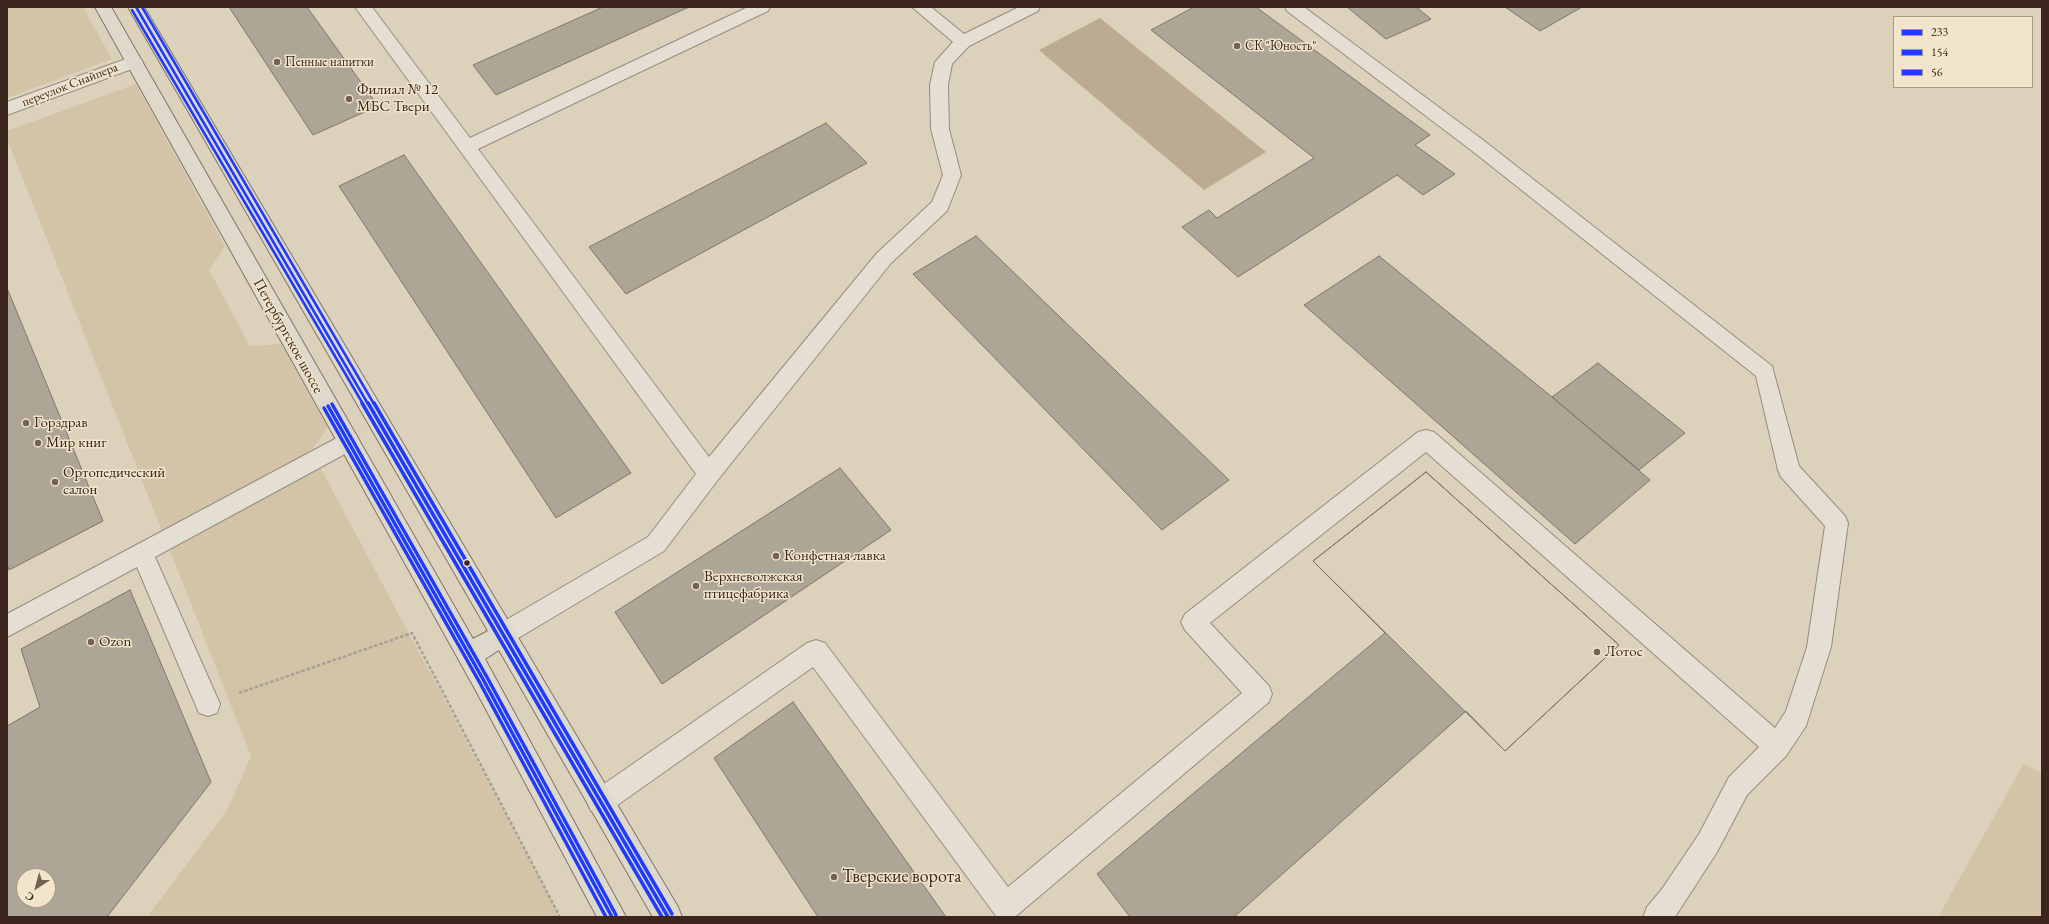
<!DOCTYPE html>
<html>
<head>
<meta charset="utf-8">
<style>
	body { margin:0 }
	#map { position:relative; width:2049px; height:924px; overflow:hidden; background:#dcd2bc; font-family:"EB Garamond",serif }
	canvas { display:block }
	.frame { position:absolute; inset:0; border:8px solid #3b251c; pointer-events:none }
	.legend { position:absolute; left:1893px; top:16px; width:140px; height:72px; box-sizing:border-box; background:#f1e5cb; border:1px solid #a89885; margin:0; padding:5px 7px; list-style:none; font-size:12px; color:#3b251c }
	.legend li { display:flex; align-items:center; gap:8px; height:20px }
	.legend b { width:20px; border:1px solid #a89885 }
	.north { position:absolute; left:16px; top:868px; width:40px; height:40px; box-sizing:border-box; background:#f1e5cb; border:1px solid #a89885; border-radius:50%; rotate:216deg; font-size:11px; font-weight:700; line-height:16px; text-align:center; color:#3b251c }
	.north::after { content:''; display:block; margin:auto; width:14px; height:18px; background:#736254; clip-path:polygon(50% 0,100% 100%,50% 72%,0 100%) }
</style>
</head>
<body>
<div id="map">
<canvas width="2049" height="924"></canvas>
<div class="frame"></div>
<ul class="legend">
<li><b style="height:5px;background:#1f3bff"></b>233</li>
<li><b style="height:5px;background:#1f3bff"></b>154</li>
<li><b style="height:5px;background:#1f3bff"></b>56</li>
</ul>
<div class="north">С</div>
</div>
<script>
const ctx = document.querySelector('canvas').getContext('2d');
ctx.lineJoin = 'round';
function fill(path, color) {
  ctx.fillStyle = color;
  ctx.fill(path, 'evenodd');
}
function toPath(rows) {
  const path = new Path2D();
  for (const r of rows) {
    path.moveTo(r[0], r[1]);
    for (let i = 2; i < r.length; i += 2) path.lineTo(r[i], r[i + 1]);
  }
  return path;
}
function stroke(path, color, width, dash) {
  ctx.strokeStyle = color;
  ctx.lineWidth = width;
  ctx.lineCap = dash ? 'butt' : 'round';
  ctx.setLineDash(dash || []);
  ctx.stroke(path);
}
function write(font, color, halo, rows, align = 'center') {
  ctx.font = font + ' "EB Garamond",serif';
  ctx.lineWidth = 3;
  ctx.setLineDash([]);
  ctx.textBaseline = 'middle';
  ctx.strokeStyle = halo;
  ctx.fillStyle = color;
  for (const [text, x, y, turn = 0] of rows) {
    ctx.save();
    ctx.translate(x, y);
    ctx.rotate((+turn || 0) * Math.PI / 180);
    ctx.textAlign = isNaN(turn) ? turn : align;
    if (halo) ctx.strokeText(text, 0, 0);
    ctx.fillText(text, 0, 0);
    ctx.restore();
  }
}
fill(toPath([
	[7,7,83,7,112,59,7,98],
	[136,84,225,246,209,270,250,346,281,344,328,428,311,450,560,917,147,917,227,810,251,756,7,139,7,131],
	[2024,763,2042,774,2042,917,1938,917]
]), '#d3c4a7');
fill(toPath([
	[1100,18,1266,152,1204,190,1039,50]
]), '#bcab90');
const building = toPath([
	[229,7,307,7,378,106,313,135,229,7],
	[603,7,689,7,496,95,473,65,603,7],
	[1194,7,1256,7,1430,135,1415,145,1455,174,1423,195,1397,175,1238,277,1182,227,1209,210,1217,218,1314,158,1151,30,1194,7],
	[1347,7,1416,7,1431,19,1386,39,1347,7],
	[1505,7,1582,7,1540,31,1505,7],
	[826,123,867,163,626,294,589,247,826,123],
	[404,155,631,473,556,518,339,186,404,155],
	[976,236,1229,480,1162,530,913,274,976,236],
	[1379,256,1552,397,1650,480,1575,544,1304,305,1379,256],
	[7,288,103,521,9,570,7,564,7,288],
	[1598,363,1685,433,1639,470,1552,397,1598,363],
	[840,468,891,530,662,684,615,612,840,468],
	[1426,472,1619,645,1505,751,1466,711,1234,917,1130,917,1097,874,1385,633,1313,561,1426,472],
	[1426,472,1619,645,1505,751,1313,561,1426,472],
	[130,590,211,782,107,917,7,917,7,726,40,707,21,649,130,590],
	[24,876,48,876,48,900,24,900,24,876],
	[793,702,946,917,818,917,714,758,793,702]
]);
fill(building, '#ada596');
stroke(building, '#7e756a', 1);
const minor = toPath([
	[355,7,372,7,470,138,748,7,770,7,768,11,478,149,709,457,877,253,932,202,943,175,931,129,930,85,935,62,953,42,912,7,931,7,964,34,1019,7,1040,7,1038,11,969,46,952,64,948,85,949,129,961,175,947,211,891,263,717,481,664,551,510,643,502,646,494,643,490,635,494,627,648,537,696,474,355,7],
	[1285,7,1304,7,1483,140,1772,366,1799,466,1845,516,1848,523,1831,647,1806,726,1786,756,1747,795,1717,852,1675,917,1643,917,1647,907,1662,889,1699,834,1729,777,1759,747,1426,452,1210,623,1269,686,1272,694,1269,702,1016,916,996,916,813,667,609,811,600,815,591,811,587,802,591,793,807,643,816,640,825,643,1008,887,1242,693,1185,630,1181,622,1185,614,1418,432,1426,430,1434,432,1775,728,1786,711,1807,647,1825,526,1781,477,1778,470,1756,376,1471,150,1287,11,1285,7],
	[134,56,140,58,143,62,140,66,7,115,7,102,134,56],
	[348,432,356,434,359,441,356,448,155,557,220,704,217,713,208,716,199,713,137,567,7,637,7,614,348,432]
]);
const major = toPath([
	[95,7,111,7,473,639,488,631,128,7,144,7,678,907,682,917,653,917,499,650,485,659,626,917,597,917,475,689,95,7]
]);
stroke(minor, '#948c7f', 2);
stroke(major, '#7e756a', 2);
stroke(toPath([
	[239,693,412,633,560,917]
]), '#a6a097', 2.5, [3.5, 2]);
fill(minor, '#e4ded3');
fill(major, '#dfd9cc');
stroke(toPath([
	[136,7,368,404]
]), '#1f3bff', 2.5);
stroke(toPath([
	[368,403,668,917],
	[328,406,484,681,612,917]
]), '#1f3bff', 3.5);
stroke(toPath([
	[132,10,363,404]
]), '#1f3bff', 2.5);
stroke(toPath([
	[362,403,662,917],
	[324,408,480,683,606,917]
]), '#1f3bff', 3.5);
stroke(toPath([
	[142,7,374,404]
]), '#1f3bff', 2.5);
stroke(toPath([
	[374,403,672,914],
	[332,404,488,679,616,915]
]), '#1f3bff', 3.5);
for (const [x, y, r, color] of [
	[1237,46,4,"#736254"],
	[277,62,4,"#736254"],
	[349,99,4,"#736254"],
	[26,423,4,"#736254"],
	[38,443,4,"#736254"],
	[55,482,4,"#736254"],
	[776,556,4,"#736254"],
	[467,563,3.5,"#3b251c"],
	[696,586,4,"#736254"],
	[91,642,4,"#736254"],
	[1597,652,4,"#736254"],
	[834,877,4,"#736254"]
]) {
  const dot = new Path2D();
  dot.arc(x, y, r, 0, 2 * Math.PI);
  ctx.fillStyle = color;
  ctx.fill(dot);
  stroke(dot, '#f1e5cb', 1.5);
}
write('13px', '#3b251c', '#f1e5cb', [
	["СК \"Юность\"",1245,46],
	["Пенные напитки",285,62]
], 'left');
write('13px', '#3b251c', '#f1e5cb', [
	["переулок Снайпера",70,85,-21]
]);
write('15px', '#3b251c', '#f1e5cb', [
	["Филиал № 12",357,90],
	["МБС Твери",357,107],
	["Горздрав",34,423],
	["Мир книг",46,443],
	["Ортопедический",63,473],
	["салон",63,490],
	["Конфетная лавка",784,556],
	["Верхневолжская",704,577],
	["птицефабрика",704,594],
	["Ozon",99,642],
	["Лотос",1605,652]
], 'left');
write('15px', '#3b251c', '#f1e5cb', [
	["Петербургское шоссе",288,336,61]
]);
write('18px', '#3b251c', '#f1e5cb', [
	["Тверские ворота",842,877]
], 'left');
</script>
</body>
</html>
